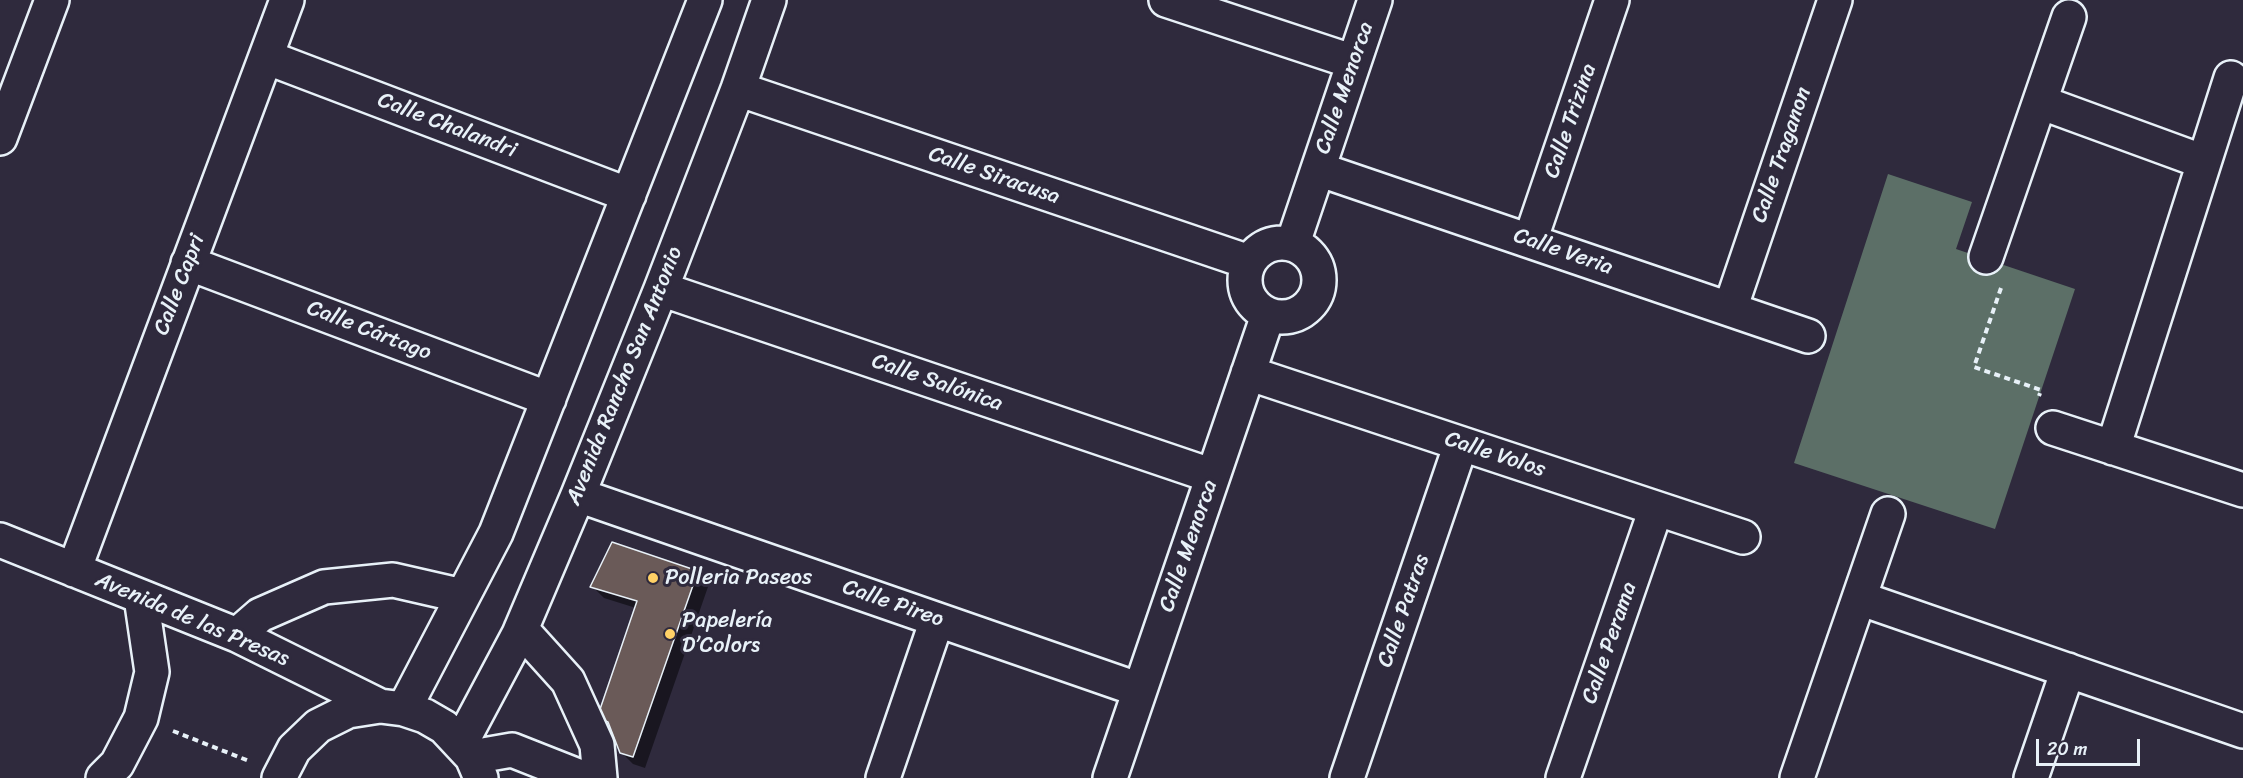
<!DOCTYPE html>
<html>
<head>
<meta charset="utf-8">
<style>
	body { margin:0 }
	#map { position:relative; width:2243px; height:778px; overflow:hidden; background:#2f2a3d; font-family:Sriracha,sans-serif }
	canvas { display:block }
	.scale { position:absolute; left:2036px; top:739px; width:104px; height:27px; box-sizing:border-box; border:3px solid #e8f1f8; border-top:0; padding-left:8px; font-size:18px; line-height:21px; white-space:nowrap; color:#e8f1f8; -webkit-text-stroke:4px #2f2a3d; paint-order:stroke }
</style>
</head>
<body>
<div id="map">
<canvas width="2243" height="778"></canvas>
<div class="scale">20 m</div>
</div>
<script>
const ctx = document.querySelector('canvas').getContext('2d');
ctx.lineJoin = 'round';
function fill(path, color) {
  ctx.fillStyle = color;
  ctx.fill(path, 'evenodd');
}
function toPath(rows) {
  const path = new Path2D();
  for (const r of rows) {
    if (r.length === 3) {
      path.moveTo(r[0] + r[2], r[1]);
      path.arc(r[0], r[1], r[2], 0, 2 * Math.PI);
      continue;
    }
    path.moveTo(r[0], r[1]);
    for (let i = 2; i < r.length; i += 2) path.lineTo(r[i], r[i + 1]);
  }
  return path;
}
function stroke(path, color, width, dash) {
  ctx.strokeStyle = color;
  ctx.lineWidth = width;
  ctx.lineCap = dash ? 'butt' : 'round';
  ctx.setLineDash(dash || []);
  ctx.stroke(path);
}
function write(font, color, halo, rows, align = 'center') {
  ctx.font = font + ' Sriracha,sans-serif';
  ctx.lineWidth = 6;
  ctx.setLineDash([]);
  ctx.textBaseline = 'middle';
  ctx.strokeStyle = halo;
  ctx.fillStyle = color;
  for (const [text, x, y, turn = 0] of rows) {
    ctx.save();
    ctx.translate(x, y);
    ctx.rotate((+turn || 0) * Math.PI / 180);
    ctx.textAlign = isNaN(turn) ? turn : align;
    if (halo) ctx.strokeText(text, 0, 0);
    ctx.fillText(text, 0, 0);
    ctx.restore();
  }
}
fill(toPath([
	[1888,174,1972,202,1956,249,2075,289,1995,529,1794,463]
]), '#5c6f67');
fill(toPath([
	[697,572,709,584,645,768,633,764,621,752,612,730,599,717,636,608,604,598,592,586]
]), '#0007');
const building = toPath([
	[612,542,698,571,633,757,620,753,608,722,597,718,637,601,590,587,612,542]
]);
fill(building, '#6a5a58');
stroke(building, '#e8f1f8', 1.5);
const minor = toPath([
	[1166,0,1354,62],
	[266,57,629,195],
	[738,89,1249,262],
	[2040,102,2204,162],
	[0,138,52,0],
	[1318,169,1808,336],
	[1530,241,1612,0],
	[1282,280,37],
	[1293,243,1375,0],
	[1986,257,2069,17],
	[188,263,549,399],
	[661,289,1213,476],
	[1730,309,1835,0],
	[1248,373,1743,537],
	[2053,428,2243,490],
	[2113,448,2231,78],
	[578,495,1140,690],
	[0,540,237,635,380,706],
	[74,570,287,0],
	[1859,598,2243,731],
	[521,629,568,681,597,745,600,778],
	[237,635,260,615,324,587,393,580,463,596],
	[404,709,496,533,705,0],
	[461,743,519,634,578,495,661,289,738,89,769,0],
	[472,757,512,750,583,778],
	[103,778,117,764,141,718,152,672,141,597],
	[279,778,294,749,318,726,348,711,380,706,404,709,425,716,444,727,472,757,481,778],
	[883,778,937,620],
	[1110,778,1268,315],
	[1347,778,1461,444],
	[1563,778,1656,509],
	[1797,778,1888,514],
	[2031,778,2068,670]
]);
stroke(minor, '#e8f1f8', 38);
stroke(toPath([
	[2001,288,1974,367,2041,390,2039,396],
	[173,731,249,761]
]), '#e8f1f8', 4, [6, 4.5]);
stroke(minor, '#2f2a3d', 33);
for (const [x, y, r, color] of [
	[653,578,6,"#ffd166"],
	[670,634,6,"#ffd166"]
]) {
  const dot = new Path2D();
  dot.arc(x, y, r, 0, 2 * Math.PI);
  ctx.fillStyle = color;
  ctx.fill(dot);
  stroke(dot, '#2f2a3d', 2);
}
write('22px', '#e8f1f8', '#2f2a3d', [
	["Calle Menorca",1345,88,-71],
	["Calle Trizina",1571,121,-71],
	["Calle Chalandri",447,126,21],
	["Calle Traganon",1782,155,-71],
	["Calle Siracusa",994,176,19],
	["Calle Veria",1563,252,19],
	["Calle Capri",180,285,-69],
	["Calle Cártago",369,331,21],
	["Avenida Rancho San Antonio",625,376,-68],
	["Calle Salónica",937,383,19],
	["Calle Volos",1495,455,18],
	["Calle Menorca",1189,546,-71],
	["Calle Pireo",893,604,19],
	["Calle Patras",1404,611,-71],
	["Avenida de las Presas",192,620,23],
	["Calle Perama",1610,643,-71]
]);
write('22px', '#e8f1f8', '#2f2a3d', [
	["Polleria Paseos",665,578],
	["Papelería",682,621],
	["D’Colors",682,646]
], 'left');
</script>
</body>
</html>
